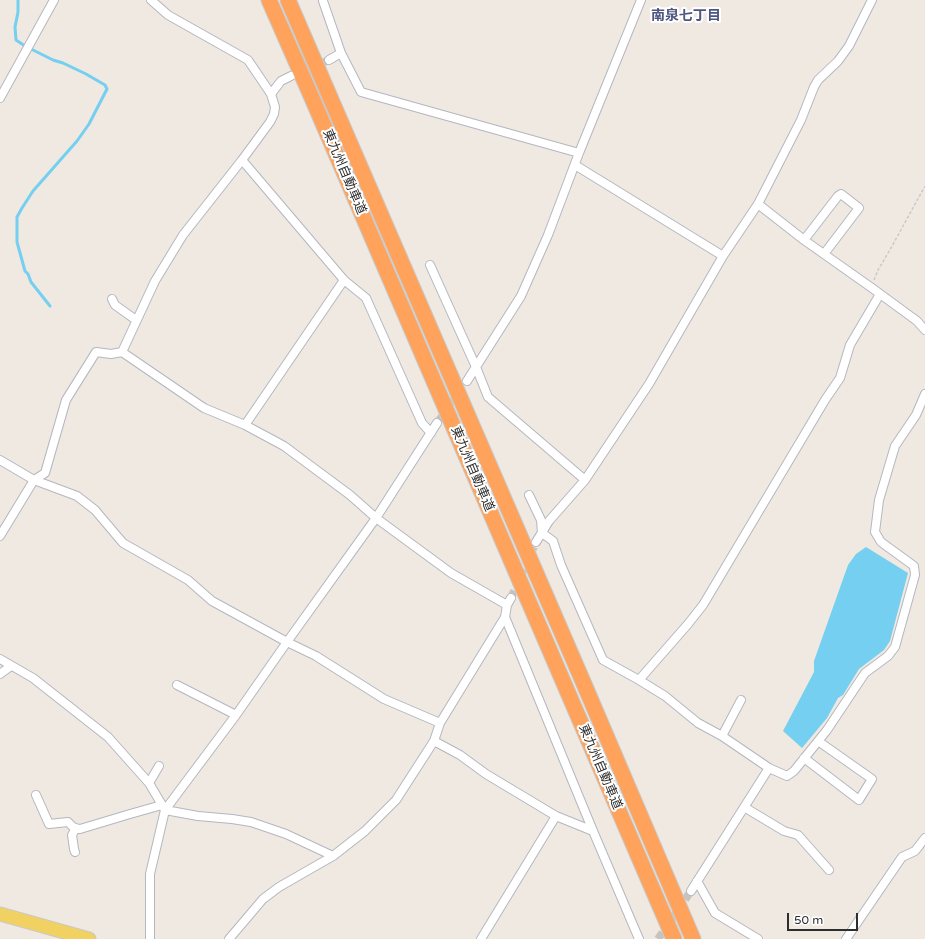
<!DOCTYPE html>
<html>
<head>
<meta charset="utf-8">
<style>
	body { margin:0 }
	#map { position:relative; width:925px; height:939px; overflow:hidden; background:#efe9e1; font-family:"Varela Round",sans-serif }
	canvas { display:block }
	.scale { position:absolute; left:787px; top:913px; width:71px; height:18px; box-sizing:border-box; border:2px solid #2e2e2e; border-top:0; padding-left:5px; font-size:12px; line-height:14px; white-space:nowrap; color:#2e2e2e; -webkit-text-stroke:3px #fff; paint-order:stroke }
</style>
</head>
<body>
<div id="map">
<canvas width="925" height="939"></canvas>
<div class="scale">50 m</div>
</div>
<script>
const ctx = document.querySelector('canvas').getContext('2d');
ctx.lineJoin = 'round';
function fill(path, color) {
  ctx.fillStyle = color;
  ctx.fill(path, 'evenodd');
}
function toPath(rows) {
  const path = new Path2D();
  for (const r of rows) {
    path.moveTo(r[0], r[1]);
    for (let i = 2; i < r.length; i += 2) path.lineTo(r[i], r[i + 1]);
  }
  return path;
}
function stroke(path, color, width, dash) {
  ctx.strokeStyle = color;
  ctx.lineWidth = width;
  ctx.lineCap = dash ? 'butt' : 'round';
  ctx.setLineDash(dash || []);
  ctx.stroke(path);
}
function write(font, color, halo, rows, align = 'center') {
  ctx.font = font + ' "Varela Round","Noto Sans JP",sans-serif';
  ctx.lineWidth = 4;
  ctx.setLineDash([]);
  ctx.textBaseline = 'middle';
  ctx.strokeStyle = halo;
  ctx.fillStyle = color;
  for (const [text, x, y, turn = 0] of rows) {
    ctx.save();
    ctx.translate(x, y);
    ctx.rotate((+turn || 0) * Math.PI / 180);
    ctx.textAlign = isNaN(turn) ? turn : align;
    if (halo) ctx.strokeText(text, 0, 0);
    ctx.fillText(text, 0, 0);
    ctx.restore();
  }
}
fill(toPath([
	[866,547,908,573,890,641,884,650,859,669,843,695,838,698,827,718,802,748,783,731,814,672,814,661,848,565,856,554]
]), '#75cff0');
stroke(toPath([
	[18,0,18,12,15,27,16,40,25,46,53,60,63,63,86,74,105,85,107,89,89,124,77,141,33,191,22,208,17,217,17,242,25,271,28,274,31,282,50,306]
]), '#75cff0', 3);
stroke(toPath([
	[298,73,329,60],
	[437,423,467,381],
	[511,598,536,542],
	[658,939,691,891]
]), '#c8c4bd', 8, [8, 4]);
const minor = toPath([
	[323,0,323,1,341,53,361,92,579,153],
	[329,60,341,53],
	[271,94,281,81,291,76],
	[0,98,54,0],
	[242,160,344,280,366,298,422,423,431,433],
	[575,165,723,256],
	[758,204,804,240,872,288,917,321,925,330],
	[804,240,838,196,841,194,859,208,824,254],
	[430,265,476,367,488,397,585,480],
	[112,299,115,305,136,320],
	[122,352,155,281,183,235,242,160,270,122,274,114,275,107,271,94,248,60,168,15,151,0],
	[467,381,521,296,548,235,579,153,641,0],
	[245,425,344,280],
	[0,460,34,480,77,496,95,510,123,543,188,580,212,601,287,642,316,656,384,699,440,723],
	[529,495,541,520,542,533,553,541,561,565,603,660,639,680,665,696,698,723,722,736,769,768],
	[0,536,34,480,45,473,66,400,96,352,111,354,122,352,204,408,245,425,284,446,350,495,376,518,451,573,507,605],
	[536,542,549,521,585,480,649,384,723,256,758,204,801,120,814,87,818,80,838,61,849,46,872,0],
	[505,617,593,831,639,939],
	[0,659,33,678,108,737,149,783,165,810,198,816,232,819,251,822,286,834,333,856],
	[0,674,11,666],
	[639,680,688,624,703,605,825,400,840,378,850,345,880,294],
	[177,685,236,715],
	[722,736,741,700],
	[434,741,460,755,486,774,556,816,593,831],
	[804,758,859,800,872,779,818,741],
	[149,783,159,766],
	[36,795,49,824,68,822,74,828,80,829,130,814,162,805],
	[744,807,784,831,798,835,829,870],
	[75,852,74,849,72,835,76,828],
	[697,881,715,913,758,939],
	[691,891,769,768,787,776,794,771,827,730,865,673,888,656,895,647,915,575,914,566,881,542,875,532,879,500,895,446,916,415,925,394],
	[150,939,150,874,165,810,236,715,287,642,376,518,437,423],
	[229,939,263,899,279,887,333,856,365,831,396,800,434,741,440,723,505,617,507,605,511,598],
	[481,939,556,816],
	[846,939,902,857,915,851,925,838]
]);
const primary = toPath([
	[0,914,89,939]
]);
const motorway = toPath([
	[269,0,312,98,674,939],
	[288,0,584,684,693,939]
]);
stroke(minor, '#b4b7c1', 10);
stroke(primary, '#c9c9c9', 15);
stroke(motorway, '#c9c9c9', 17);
stroke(toPath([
	[874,280,878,270,891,248,925,186]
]), '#c9c9c9', 1.5, [3, 2]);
stroke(minor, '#fff', 8);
stroke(primary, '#f2d163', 13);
stroke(motorway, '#ffa35c', 15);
write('13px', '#2e2e2e', '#fff', [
	["東九州自動車道",344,172,67],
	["東九州自動車道",472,469,67],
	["東九州自動車道",600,767,67]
]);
write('bold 14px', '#4d5680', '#fff', [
	["南泉七丁目",686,16]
]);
</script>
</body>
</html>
